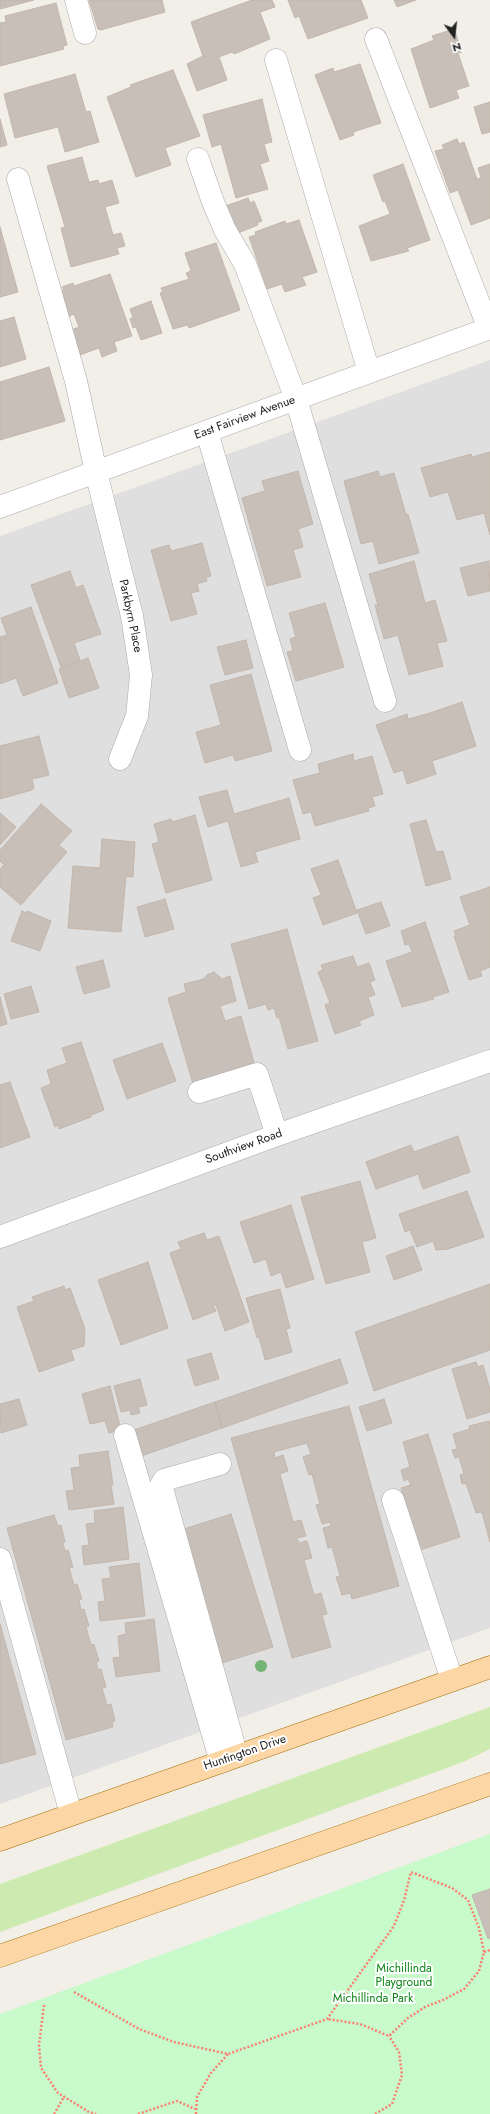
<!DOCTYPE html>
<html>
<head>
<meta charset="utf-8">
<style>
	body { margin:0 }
	#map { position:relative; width:490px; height:2114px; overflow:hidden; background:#f2efe9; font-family:Jost,sans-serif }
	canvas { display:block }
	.north { position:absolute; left:434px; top:16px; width:40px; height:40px; -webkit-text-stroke:3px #fff; paint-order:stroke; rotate:165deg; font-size:11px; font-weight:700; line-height:16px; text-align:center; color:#222 }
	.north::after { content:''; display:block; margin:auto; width:14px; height:18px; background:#222; clip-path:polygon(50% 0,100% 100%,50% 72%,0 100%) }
</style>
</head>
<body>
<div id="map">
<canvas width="490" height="2114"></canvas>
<div class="north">N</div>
</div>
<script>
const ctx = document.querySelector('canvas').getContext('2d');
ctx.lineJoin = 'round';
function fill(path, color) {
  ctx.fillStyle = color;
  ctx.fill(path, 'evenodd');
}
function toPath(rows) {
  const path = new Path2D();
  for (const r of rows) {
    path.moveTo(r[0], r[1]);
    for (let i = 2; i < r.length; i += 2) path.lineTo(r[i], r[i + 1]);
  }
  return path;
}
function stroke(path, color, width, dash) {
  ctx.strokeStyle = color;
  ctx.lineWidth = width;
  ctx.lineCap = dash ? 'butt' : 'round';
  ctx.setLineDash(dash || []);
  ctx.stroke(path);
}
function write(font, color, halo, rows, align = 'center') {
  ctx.font = font + ' Jost,sans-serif';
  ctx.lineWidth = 4;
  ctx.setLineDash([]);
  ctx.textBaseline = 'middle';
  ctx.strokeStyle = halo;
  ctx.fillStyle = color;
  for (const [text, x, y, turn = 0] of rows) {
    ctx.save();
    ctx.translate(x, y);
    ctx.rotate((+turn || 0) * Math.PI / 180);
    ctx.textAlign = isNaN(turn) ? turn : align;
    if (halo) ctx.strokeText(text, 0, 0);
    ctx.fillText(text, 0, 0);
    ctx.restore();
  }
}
fill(toPath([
	[490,360,490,1628,0,1804,0,536]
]), '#e0dfdf');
fill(toPath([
	[490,1707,490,1749,463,1762,0,1932,0,1884]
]), '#cdebb0');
fill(toPath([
	[490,1834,490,2114,0,2114,0,2014]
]), '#c8facc');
const building = toPath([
	[0,0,34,0,0,9,0,0],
	[89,0,162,0,165,12,101,30,98,29,89,0],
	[252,0,272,0,275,7,260,12,270,39,234,54,232,52,219,57,227,80,197,91,187,64,203,56,191,22,252,0],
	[288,0,361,0,368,18,308,39,299,16,295,18,288,0],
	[394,0,416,0,397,7,394,0],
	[56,3,67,45,63,46,64,49,0,66,0,23,6,22,5,16,56,3],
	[454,29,462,52,458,53,469,86,456,90,459,98,430,108,411,49,434,40,432,36,454,29],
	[360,64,381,123,353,132,354,135,340,140,315,75,333,68,334,72,360,64],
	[173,70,200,136,165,148,171,165,136,177,107,97,131,87,130,85,173,70],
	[75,74,86,112,90,111,99,142,65,152,58,127,15,138,4,94,75,74],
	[262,99,272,142,264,144,269,161,260,164,268,189,236,198,221,144,212,147,203,115,262,99],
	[490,102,490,132,482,134,474,107,490,102],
	[0,119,7,145,0,147,0,119],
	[457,139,459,144,464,142,477,179,481,178,478,168,490,164,490,218,471,225,458,190,450,193,435,151,444,149,442,145,457,139],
	[82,157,89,182,98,180,99,184,112,180,119,203,105,207,113,235,121,233,125,246,117,248,119,254,71,267,61,228,65,227,47,166,82,157],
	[403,164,430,240,407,248,409,251,371,261,359,226,390,214,385,201,383,202,373,175,403,164],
	[248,198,250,203,254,201,262,221,257,223,258,225,233,235,223,207,248,198],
	[299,220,317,272,302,277,306,285,285,292,282,284,267,289,249,237,256,235,255,232,285,221,286,224,299,220],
	[0,227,18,292,0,297,0,227],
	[216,243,240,310,189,328,188,325,173,329,160,293,163,292,161,288,189,279,186,273,191,271,185,253,216,243],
	[110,274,132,336,114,342,117,351,102,357,99,348,80,355,71,330,79,327,74,314,66,318,57,292,64,290,62,287,73,283,74,286,110,274],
	[151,301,162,333,141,340,136,327,133,328,130,319,133,317,130,309,151,301],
	[14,317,26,359,0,367,0,321,14,317],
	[49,367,65,421,0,440,0,382,49,367],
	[490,452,490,535,484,513,457,520,448,492,430,497,421,468,471,454,472,457,490,452],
	[298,471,313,524,298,529,303,547,293,550,301,577,267,586,242,498,265,491,262,481,298,471],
	[378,471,380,477,394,473,406,515,408,514,419,553,379,564,373,541,361,544,344,481,378,471],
	[202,543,211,576,206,577,207,581,197,584,199,591,191,593,197,614,171,621,151,550,169,545,171,551,202,543],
	[414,561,425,603,435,600,447,641,437,643,443,666,409,675,398,635,384,639,375,605,378,605,369,574,414,561],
	[489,561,490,591,468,596,460,568,489,561],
	[70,571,76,588,83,585,101,634,74,643,80,660,61,667,31,585,70,571],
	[325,603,344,667,296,681,287,652,293,651,290,639,296,637,289,613,325,603],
	[31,607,58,683,23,696,16,678,0,684,0,637,7,635,1,618,31,607],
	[246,640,253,668,225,675,217,647,246,640],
	[88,658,99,688,69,698,59,669,88,658],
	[251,674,272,751,235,761,233,755,205,763,196,732,221,725,210,685,251,674],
	[462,702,476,746,432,761,436,774,407,784,403,770,394,773,376,725,407,714,408,719,427,714,462,702],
	[39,736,49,775,32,779,34,788,32,790,0,799,0,746,39,736],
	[353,754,354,761,372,756,383,794,372,797,375,806,368,808,369,811,315,826,311,812,303,814,293,780,320,773,318,764,353,754],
	[227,790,234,814,289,798,300,839,255,852,258,862,241,867,228,821,208,827,199,797,227,790],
	[41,804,72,831,59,845,67,852,21,905,0,887,0,869,4,865,0,861,0,850,41,804],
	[0,813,16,827,0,845,0,813],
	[195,815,212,880,166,893,152,844,159,842,154,824,171,819,172,822,195,815],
	[426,820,436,852,443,851,451,879,426,886,410,824,426,820],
	[102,839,135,842,133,877,126,876,121,932,68,928,73,866,100,868,102,839],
	[338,860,357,913,323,925,313,898,321,895,311,869,338,860],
	[490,887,490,967,480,971,482,976,469,980,454,936,456,936,454,931,470,925,460,897,490,887],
	[165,899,174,929,145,937,137,907,165,899],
	[381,902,390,926,366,934,357,910,381,902],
	[22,911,26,913,27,911,51,921,40,951,11,941,22,911],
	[425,922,449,992,433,997,434,999,402,1007,386,961,412,952,409,944,405,945,401,931,425,922],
	[287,929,318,1041,288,1049,279,1017,277,1018,274,1008,268,1010,266,1004,249,1009,231,944,287,929],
	[353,956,357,967,369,963,375,980,370,982,375,995,368,997,374,1015,359,1021,361,1025,335,1034,325,1005,330,1003,318,972,323,970,321,965,353,956],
	[103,960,110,987,84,994,76,967,103,960],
	[214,972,222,979,230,976,236,1001,220,1006,225,1021,241,1016,255,1066,193,1084,168,998,186,992,184,984,204,979,207,975,214,972],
	[31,986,39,1012,11,1019,4,994,31,986],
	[0,997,7,1024,0,1026,0,997],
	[81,1042,104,1110,91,1115,91,1117,59,1129,58,1125,55,1127,41,1088,51,1084,47,1070,67,1063,62,1048,81,1042],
	[162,1043,176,1081,127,1099,113,1060,162,1043],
	[10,1082,30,1137,0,1148,0,1085,10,1082],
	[458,1136,470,1172,423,1189,418,1174,376,1189,366,1162,411,1145,414,1152,458,1136],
	[360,1181,376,1238,362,1242,370,1272,326,1284,301,1197,360,1181],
	[467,1191,484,1237,448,1249,436,1250,433,1241,417,1247,410,1230,405,1232,399,1214,467,1191],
	[291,1205,314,1279,286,1288,281,1272,271,1276,266,1259,254,1263,240,1222,291,1205],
	[204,1233,207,1240,219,1236,249,1322,225,1331,216,1305,213,1305,216,1311,193,1320,170,1253,181,1249,178,1242,204,1233],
	[413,1246,422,1270,394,1280,386,1256,413,1246],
	[148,1262,168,1328,121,1345,98,1280,148,1262],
	[490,1284,490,1350,374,1391,355,1332,490,1284],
	[64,1286,65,1290,70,1288,85,1329,84,1346,71,1350,74,1360,39,1372,17,1307,34,1301,32,1297,64,1286],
	[280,1289,290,1328,286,1329,292,1352,265,1360,259,1337,257,1338,246,1298,280,1289],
	[211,1353,219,1379,195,1386,187,1360,211,1353],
	[340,1359,348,1383,222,1428,215,1402,340,1359],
	[476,1362,478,1367,483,1365,490,1390,490,1412,467,1419,452,1369,476,1362],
	[140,1379,147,1405,138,1407,140,1413,131,1415,130,1410,121,1412,114,1386,140,1379],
	[110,1386,121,1430,109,1433,105,1421,90,1424,82,1394,110,1386],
	[19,1399,27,1425,1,1433,0,1404,19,1399],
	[384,1399,392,1423,367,1431,359,1407,384,1399],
	[215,1402,222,1428,141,1456,134,1430,215,1402],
	[349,1406,399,1586,352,1599,350,1593,342,1595,336,1577,340,1576,332,1547,328,1548,323,1528,331,1526,330,1522,322,1524,316,1505,320,1504,312,1474,309,1475,303,1457,311,1454,307,1443,274,1452,275,1458,283,1455,288,1471,280,1474,293,1522,301,1520,306,1536,297,1538,299,1543,307,1541,312,1558,304,1560,314,1595,321,1593,327,1614,322,1615,331,1647,292,1658,231,1438,349,1406],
	[489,1421,490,1426,490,1542,482,1512,476,1513,466,1483,462,1484,460,1475,464,1474,459,1457,455,1458,452,1450,457,1449,453,1434,470,1429,469,1426,489,1421],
	[428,1434,460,1537,414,1552,398,1499,404,1497,401,1488,411,1485,408,1479,404,1481,401,1470,410,1467,403,1442,428,1434],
	[108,1451,113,1485,111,1485,114,1504,69,1510,66,1491,74,1490,71,1468,80,1467,79,1455,108,1451],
	[123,1507,129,1559,84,1565,82,1546,89,1545,86,1524,95,1523,94,1511,123,1507],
	[231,1514,273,1647,222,1663,181,1530,231,1514],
	[54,1515,58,1526,61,1525,65,1542,63,1543,65,1551,68,1550,73,1567,69,1568,74,1585,77,1584,82,1599,79,1600,81,1610,84,1609,89,1626,86,1627,91,1645,94,1644,99,1661,96,1662,98,1670,101,1669,106,1687,102,1688,107,1705,111,1704,115,1721,112,1722,113,1727,66,1740,7,1528,54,1515],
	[139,1563,145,1616,100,1621,98,1602,105,1601,102,1579,111,1578,109,1567,139,1563],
	[154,1619,160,1671,116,1677,113,1658,120,1657,118,1636,126,1634,125,1623,154,1619],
	[0,1624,36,1754,0,1764,0,1624],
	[490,1889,490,1938,488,1939,472,1895,490,1889]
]);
fill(building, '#c7bfb8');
stroke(building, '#c4b6ab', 1);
const minor = toPath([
	[76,0,85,33],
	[376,39,489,329],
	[276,60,369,372],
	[198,159,213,202,225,230,245,264,296,399,385,701],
	[18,179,76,381,96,472,132,616,141,675,137,716,120,759],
	[207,432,300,750],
	[0,507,490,328],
	[199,1092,257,1074,277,1135],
	[0,1237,277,1135,490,1061],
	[125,1435,221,1762],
	[220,1464,164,1480,161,1485,237,1756],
	[393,1500,452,1680],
	[0,1559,71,1814]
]);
const major = toPath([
	[0,1840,490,1667],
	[0,1956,490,1784]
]);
stroke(minor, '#a9a9a9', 23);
stroke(major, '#a06b00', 23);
stroke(toPath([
	[484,1952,490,1950],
	[74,1992,139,2029,174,2042,228,2054,327,2019,394,1926,404,1900,411,1872,452,1888,468,1900,479,1928,484,1952,479,1971,464,1989,443,2000,425,2007,408,2018,389,2036,360,2024,327,2019],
	[44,2005,39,2045,41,2068,58,2093,89,2112,96,2114],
	[54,2114,64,2097],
	[138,2114,177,2101,195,2109],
	[196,2114,197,2097,211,2073,228,2054],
	[375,2114,392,2104,402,2075,399,2052,389,2036]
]), '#fa8072', 2.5, [2, 2]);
stroke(minor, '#fff', 22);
stroke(major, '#fcd6a4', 22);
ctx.fillStyle = '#74b475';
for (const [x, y] of [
	[261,1666]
]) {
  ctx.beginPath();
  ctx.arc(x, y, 6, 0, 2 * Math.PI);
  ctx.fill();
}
write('12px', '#222', '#fff', [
	["East Fairview Avenue",245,418,-20],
	["Parkbyrn Place",130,616,78],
	["Southview Road",244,1147,-20],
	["Huntington Drive",245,1753,-19]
]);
write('12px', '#0c8416', '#fff', [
	["Michillinda",404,1969],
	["Playground",404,1983],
	["Michillinda Park",373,1999]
]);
</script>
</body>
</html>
